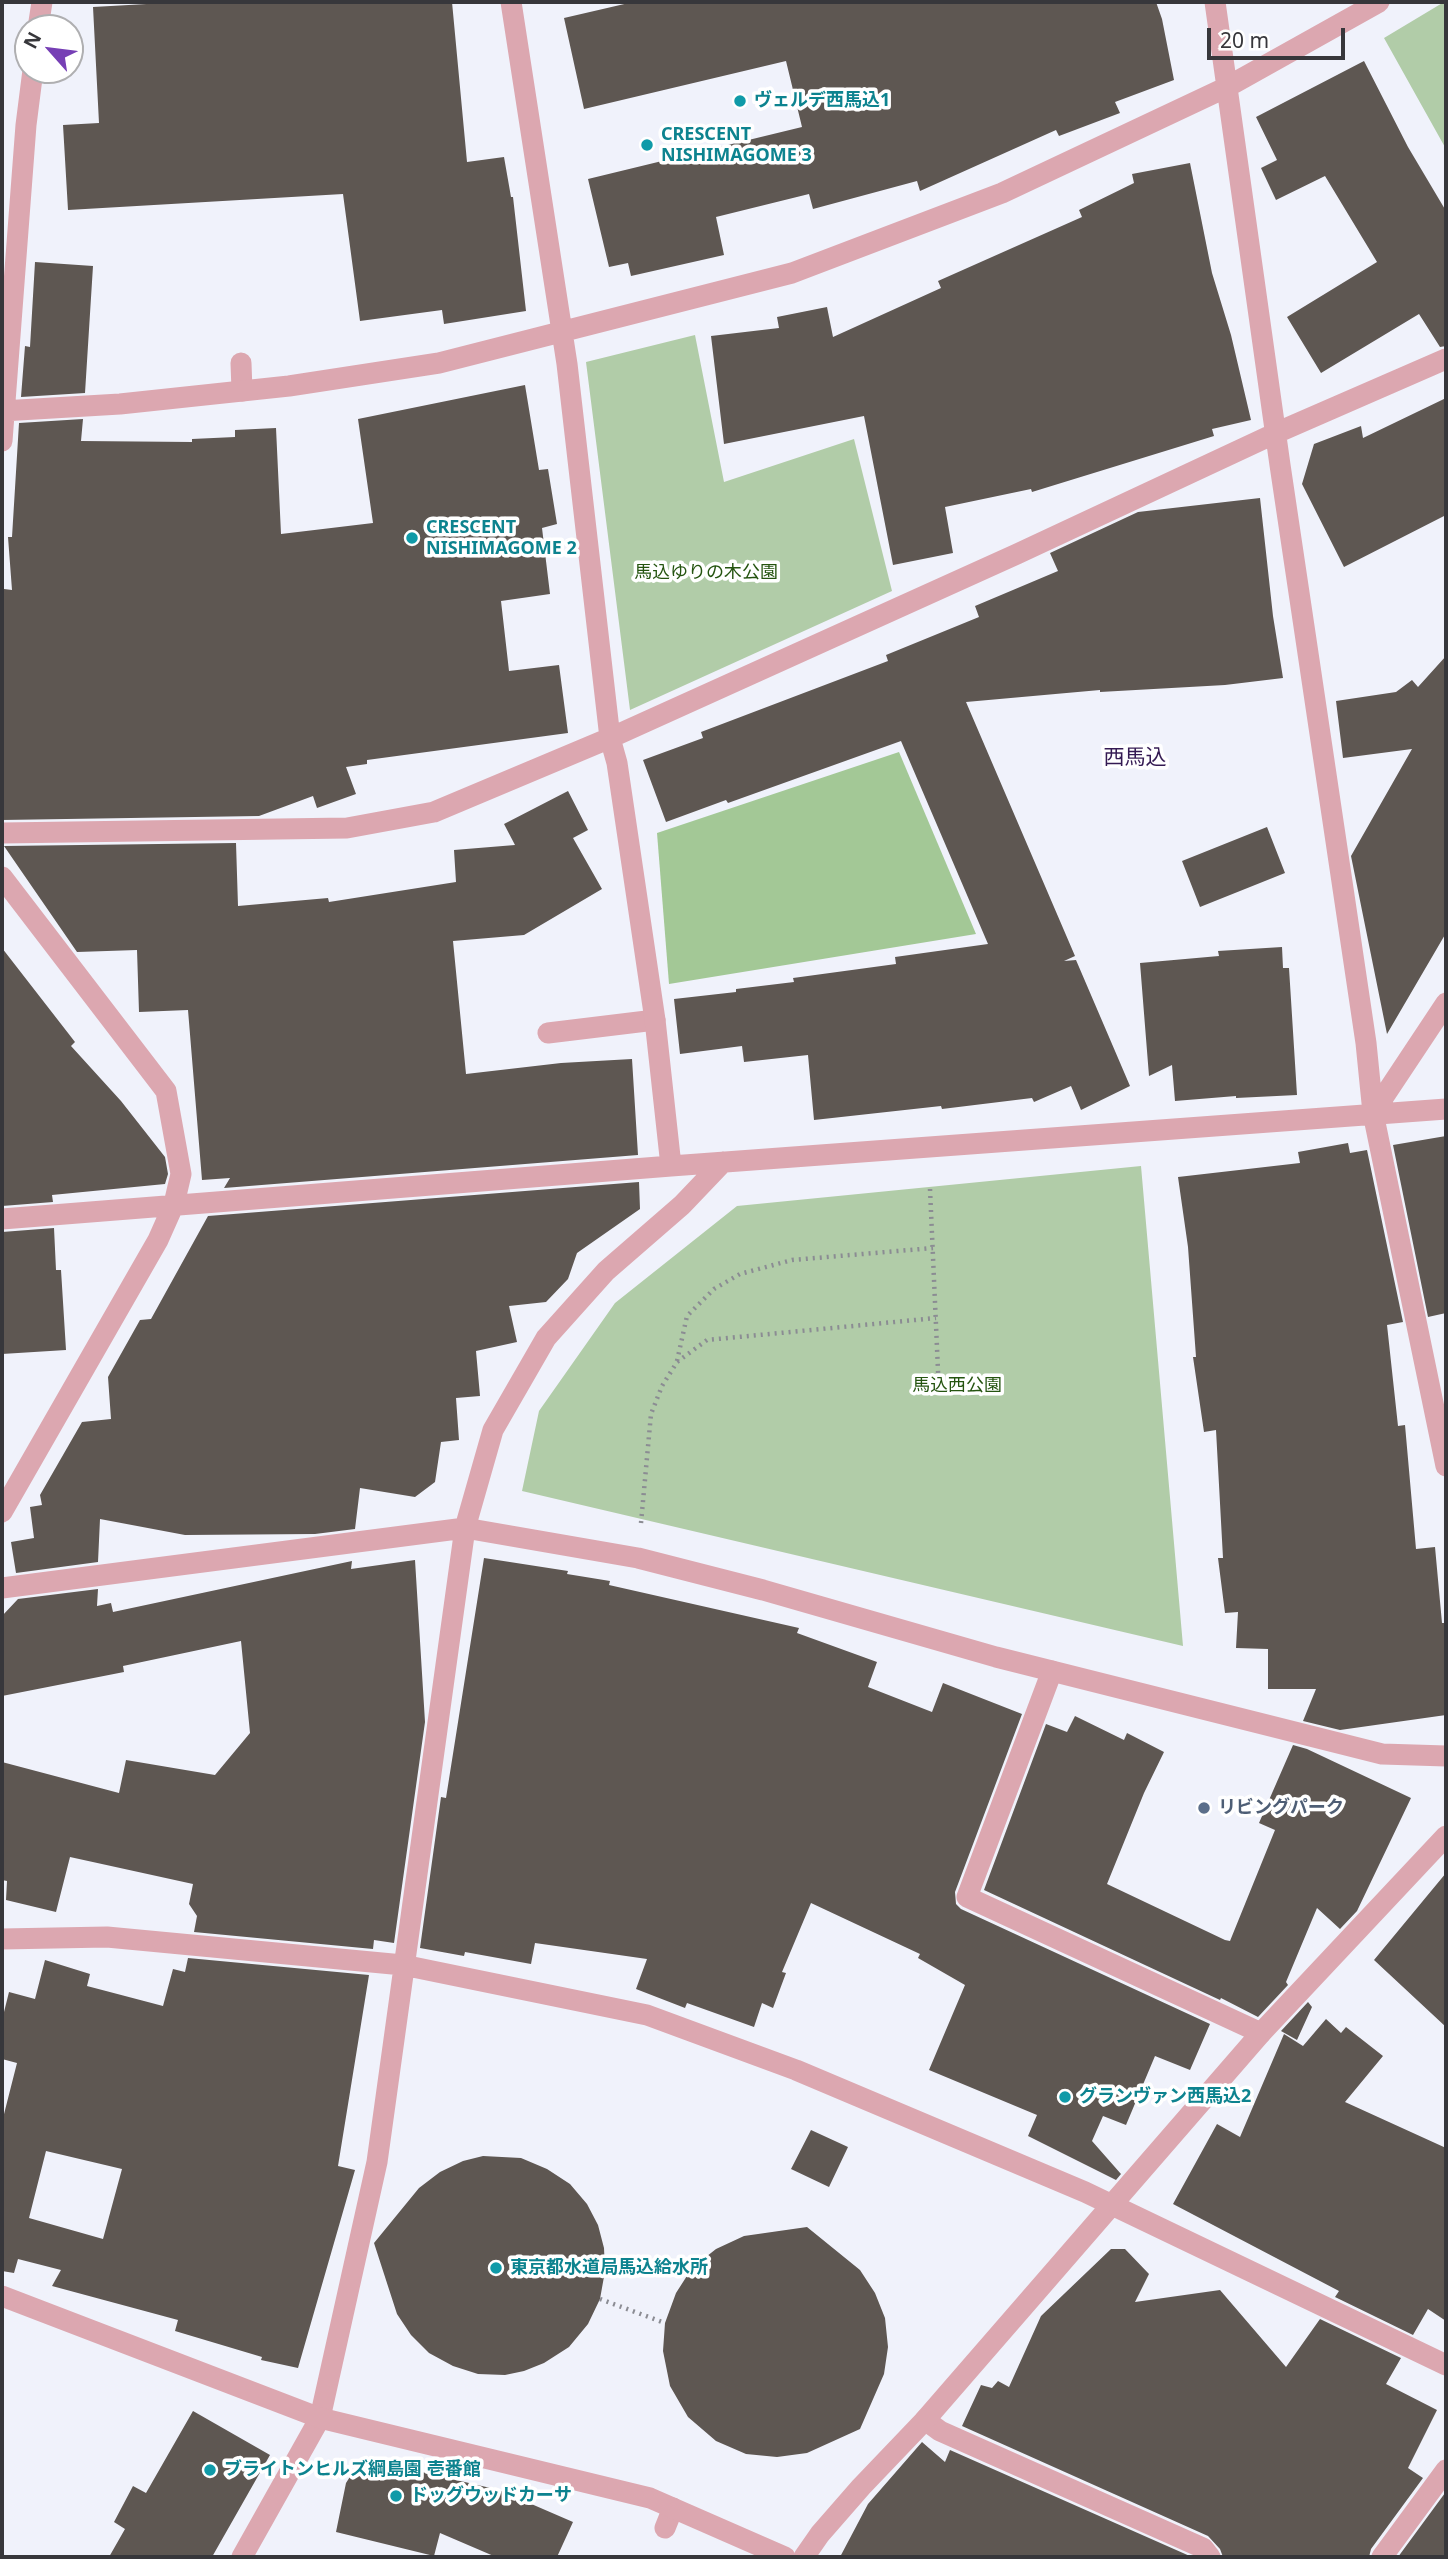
<!DOCTYPE html>
<html>
<head>
<meta charset="utf-8">
<style>
	body { margin:0 }
	#map { position:relative; width:1448px; height:2559px; overflow:hidden; background:#f0f2fb; font-family:"Noto Sans",sans-serif }
	canvas { display:block }
	.frame { position:absolute; inset:0; border:4px solid #37373b; pointer-events:none }
	.north { position:absolute; left:14px; top:14px; width:70px; height:70px; box-sizing:border-box; background:#fff; border:2px solid #afafb1; border-radius:50%; rotate:298deg; font-size:19px; font-weight:700; line-height:28px; text-align:center; color:#37373b }
	.north::after { content:''; display:block; margin:auto; width:24px; height:32px; background:#763fb5; clip-path:polygon(50% 0,100% 100%,50% 72%,0 100%) }
	.scale { position:absolute; left:1207px; top:28px; width:138px; height:32px; box-sizing:border-box; border:4px solid #37373b; border-top:0; padding-left:9px; font-size:21px; line-height:24px; white-space:nowrap; color:#37373b; -webkit-text-stroke:5px #fff; paint-order:stroke }
</style>
</head>
<body>
<div id="map">
<canvas width="1448" height="2559"></canvas>
<div class="frame"></div>
<div class="north">N</div>
<div class="scale">20 m</div>
</div>
<script>
const ctx = document.querySelector('canvas').getContext('2d');
ctx.lineJoin = 'round';
function fill(path, color) {
  ctx.fillStyle = color;
  ctx.fill(path, 'evenodd');
}
function toPath(rows) {
  const path = new Path2D();
  for (const r of rows) {
    path.moveTo(r[0], r[1]);
    for (let i = 2; i < r.length; i += 2) path.lineTo(r[i], r[i + 1]);
  }
  return path;
}
function stroke(path, color, width, dash) {
  ctx.strokeStyle = color;
  ctx.lineWidth = width;
  ctx.lineCap = dash ? 'butt' : 'round';
  ctx.setLineDash(dash || []);
  ctx.stroke(path);
}
function write(font, color, halo, rows, align = 'center') {
  ctx.font = font + ' "Noto Sans","Noto Sans JP",sans-serif';
  ctx.lineWidth = 7;
  ctx.setLineDash([]);
  ctx.textBaseline = 'middle';
  ctx.strokeStyle = halo;
  ctx.fillStyle = color;
  for (const [text, x, y, turn = 0] of rows) {
    ctx.save();
    ctx.translate(x, y);
    ctx.rotate((+turn || 0) * Math.PI / 180);
    ctx.textAlign = isNaN(turn) ? turn : align;
    if (halo) ctx.strokeText(text, 0, 0);
    ctx.fillText(text, 0, 0);
    ctx.restore();
  }
}
fill(toPath([
	[1444,2,1446,2,1446,149,1384,38],
	[695,335,724,482,854,439,892,591,630,710,586,362],
	[1141,1166,1183,1646,522,1491,539,1411,615,1303,737,1206]
]), '#b1cca8');
fill(toPath([
	[899,752,976,934,669,984,657,833]
]), '#a3c896');
fill(toPath([
	[182,2,452,2,467,162,504,157,511,197,513,197,526,311,444,324,442,310,360,321,343,194,68,210,63,125,99,123,93,7],
	[633,2,1156,2,1162,19,1174,80,1115,102,1120,113,1059,136,1056,130,920,191,917,181,813,209,809,194,716,217,724,255,631,276,628,263,609,267,588,179,802,127,786,61,584,109,564,18],
	[1364,61,1408,147,1446,211,1446,346,1440,347,1419,314,1321,373,1287,317,1377,262,1325,176,1276,200,1261,168,1277,160,1256,117],
	[1190,163,1212,273,1231,335,1251,420,1212,429,1214,436,1032,492,1031,489,945,507,953,553,893,565,864,416,724,444,711,336,779,328,777,317,827,307,833,337,941,288,938,281,1082,217,1079,210,1134,183,1132,174],
	[35,262,93,266,85,393,21,397,25,346,30,347],
	[525,385,539,470,548,469,557,524,542,528,550,594,501,601,509,671,559,665,568,733,367,760,367,764,346,767,356,794,317,808,313,796,259,816,2,820,2,623,4,589,12,590,8,537,12,537,19,423,83,419,81,441,192,442,192,439,235,437,235,430,276,428,281,534,373,523,358,419],
	[1446,398,1446,515,1344,567,1302,484,1314,444,1361,426,1363,438],
	[1260,498,1273,616,1283,678,1225,685,1100,692,1100,690,966,702,1075,956,1064,961,1076,960,1130,1086,1081,1110,1071,1086,1034,1102,1032,1098,942,1109,941,1106,814,1120,808,1055,744,1062,742,1046,680,1054,674,999,736,992,736,989,794,982,793,978,896,964,895,957,988,944,901,741,728,803,726,800,666,822,643,760,703,738,701,732,888,661,886,655,979,617,975,606,1058,571,1050,553,1138,512],
	[1446,656,1446,933,1387,1034,1351,856,1412,749,1343,758,1336,701,1396,692,1412,680,1418,687],
	[568,791,588,830,573,838,602,889,524,935,453,941,466,1074,561,1063,632,1059,638,1155,224,1188,230,1178,202,1180,188,1010,139,1012,137,950,77,952,4,846,236,843,238,906,328,898,329,902,456,882,454,850,515,845,504,824],
	[1267,827,1285,873,1200,907,1182,861],
	[1282,947,1283,968,1289,968,1297,1095,1236,1098,1236,1096,1175,1101,1172,1065,1149,1076,1140,963,1219,956,1218,951],
	[2,948,75,1042,71,1046,121,1101,165,1157,168,1174,165,1184,52,1195,53,1202,2,1206],
	[1446,1136,1446,1313,1428,1317,1393,1145],
	[1348,1143,1350,1153,1367,1150,1403,1322,1387,1325,1398,1426,1405,1425,1416,1549,1435,1547,1442,1623,1446,1623,1446,1715,1340,1730,1303,1721,1316,1689,1268,1689,1268,1649,1236,1648,1238,1612,1225,1613,1218,1558,1223,1558,1216,1430,1204,1432,1193,1357,1196,1357,1188,1247,1178,1177,1300,1163,1298,1152],
	[639,1182,640,1209,577,1253,568,1279,546,1302,509,1306,517,1342,476,1351,480,1396,456,1398,459,1440,441,1442,435,1482,415,1497,360,1488,355,1529,315,1534,185,1535,100,1519,98,1562,16,1573,11,1542,34,1538,30,1507,42,1505,40,1495,82,1422,111,1419,108,1377,140,1320,151,1319,208,1216],
	[54,1228,56,1270,61,1270,66,1350,2,1354,2,1232],
	[484,1558,568,1571,567,1574,610,1581,609,1585,799,1628,797,1633,877,1662,868,1687,932,1712,943,1683,1022,1714,955,1892,956,1904,961,1909,1210,2024,1190,2070,1155,2056,1126,2125,1103,2116,1092,2141,1121,2174,1116,2180,1028,2136,1037,2115,929,2070,965,1985,918,1958,920,1954,811,1903,782,1972,786,1973,773,2008,762,2003,754,2027,687,2003,685,2008,636,1989,647,1959,535,1943,531,1964,465,1952,464,1956,420,1948,441,1797,446,1798],
	[415,1560,425,1722,394,1943,374,1940,373,1949,194,1932,197,1916,189,1904,193,1884,70,1857,56,1912,6,1900,7,1881,2,1880,2,1762,119,1793,126,1760,215,1775,250,1733,241,1641,123,1666,124,1672,2,1696,2,1616,18,1599,98,1589,97,1606,111,1603,113,1612,352,1561,351,1569],
	[1075,1716,1124,1740,1127,1733,1164,1752,1144,1793,1107,1884,1225,1940,1230,1941,1275,1830,1259,1823,1293,1745,1307,1749,1411,1798,1357,1911,1340,1929,1317,1908,1286,1982,1288,1985,1258,2017,1221,1998,1220,2000,984,1890,1046,1724,1067,1732],
	[1446,1873,1446,2027,1374,1960],
	[188,1958,369,1975,338,2166,355,2170,298,2368,261,2360,262,2357,175,2331,178,2320,52,2286,61,2270,18,2259,14,2273,2,2271,2,2122,17,2063,2,2059,2,2020,9,1992,35,1999,45,1960,90,1974,87,1986,163,2006,173,1969,185,1972],
	[46,2151,122,2169,103,2239,29,2218],
	[1308,2002,1312,2007,1297,2040,1281,2031],
	[1326,2019,1341,2033,1346,2027,1383,2056,1345,2102,1446,2148,1446,2321,1428,2309,1413,2335,1335,2297,1339,2291,1173,2204,1217,2124,1240,2137,1284,2034,1303,2046],
	[811,2130,848,2147,829,2187,791,2169],
	[483,2156,521,2158,547,2169,570,2184,587,2204,598,2225,604,2248,605,2271,600,2299,588,2324,569,2347,544,2363,524,2371,505,2375,478,2374,453,2366,429,2353,411,2335,397,2314,374,2243,419,2188,440,2172,463,2161],
	[807,2227,860,2270,875,2293,885,2318,888,2347,884,2374,860,2429,807,2453,777,2457,746,2454,716,2441,688,2417,670,2386,663,2351,665,2323,676,2293,692,2268,716,2249,744,2236],
	[1111,2249,1125,2249,1149,2274,1135,2302,1220,2290,1286,2367,1320,2319,1401,2358,1386,2384,1437,2410,1408,2468,1423,2478,1371,2549,1369,2557,1223,2557,1220,2549,1208,2536,962,2426,981,2385,992,2388,998,2381,1009,2387,1041,2316],
	[193,2411,270,2455,212,2557,109,2557,125,2529,114,2522,133,2486,146,2493],
	[922,2442,945,2462,950,2450,1192,2557,840,2557,868,2504],
	[362,2458,499,2490,573,2522,557,2557,496,2557,440,2533,434,2556,336,2532,346,2483],
	[1445,2493,1446,2557,1398,2557]
]), '#5e5752');
stroke(toPath([
	[930,1189,939,1393],
	[677,1361,687,1316,714,1289,740,1274,792,1260,933,1248],
	[641,1523,651,1414,662,1386,677,1362,707,1340,936,1318],
	[600,2299,665,2323]
]), '#8b8c93', 4.5, [2, 5]);
stroke(toPath([
	[241,363,242,391],
	[548,1033,655,1020],
	[1052,1671,967,1897,1261,2033],
	[925,2420,940,2431,1203,2548,1210,2557],
	[665,2528,673,2508]
]), '#dca7b0', 21);
stroke(toPath([
	[511,2,567,364,610,738,617,763,655,1020,671,1166],
	[1215,2,1280,465,1366,1043,1373,1113,1446,1466],
	[38,28,42,2],
	[2,411,120,404,289,386,439,363,792,273,1002,193,1227,87,1379,2],
	[2,441,26,125,33,70],
	[2,833,347,828,434,812,610,738,1017,554,1276,433,1446,359],
	[2,877,166,1091,181,1174,174,1204,158,1240,2,1512],
	[1373,1113,1446,1003],
	[2,1219,671,1166,1446,1109],
	[2,1588,465,1528,638,1558,763,1590,996,1657,1382,1754,1446,1756],
	[2,1939,107,1937,403,1965,647,2015,796,2070,1085,2192,1446,2365],
	[242,2557,320,2418,377,2162,465,1528,493,1430,546,1338,606,1271,682,1205,723,1162],
	[804,2557,820,2534,861,2487,925,2420,1261,2033,1446,1836],
	[1382,2557,1446,2470]
]), '#dca7b0', 21);
stroke(toPath([
	[2,2296,320,2418,650,2498,785,2557]
]), '#dca7b0', 21);
for (const [x, y, r, color] of [
	[740,101,7,"#0f9aa8"],
	[647,145,7,"#0f9aa8"],
	[412,538,7,"#0f9aa8"],
	[1204,1808,7,"#5c6f8a"],
	[1065,2097,7,"#0f9aa8"],
	[496,2268,7,"#0f9aa8"],
	[210,2470,7,"#0f9aa8"],
	[396,2496,7,"#0f9aa8"]
]) {
  const dot = new Path2D();
  dot.arc(x, y, r, 0, 2 * Math.PI);
  ctx.fillStyle = color;
  ctx.fill(dot);
  stroke(dot, '#fff', 2.5);
}
write('bold 18px', '#0d838f', '#fff', [
	["ヴェルデ西馬込1",754,101],
	["CRESCENT",661,135],
	["NISHIMAGOME 3",661,156],
	["CRESCENT",426,528],
	["NISHIMAGOME 2",426,549],
	["グランヴァン西馬込2",1079,2097],
	["東京都水道局馬込給水所",510,2268],
	["ブライトンヒルズ綱島園 壱番館",224,2470],
	["ドッグウッドカーサ",410,2496]
], 'left');
write('18px', '#255410', '#fff', [
	["馬込ゆりの木公園",706,573],
	["馬込西公園",957,1386]
]);
write('bold 18px', '#4e5e75', '#fff', [
	["リビングパーク",1218,1808]
], 'left');
write('21px', '#341a53', '#fff', [
	["西馬込",1135,758]
]);
</script>
</body>
</html>
